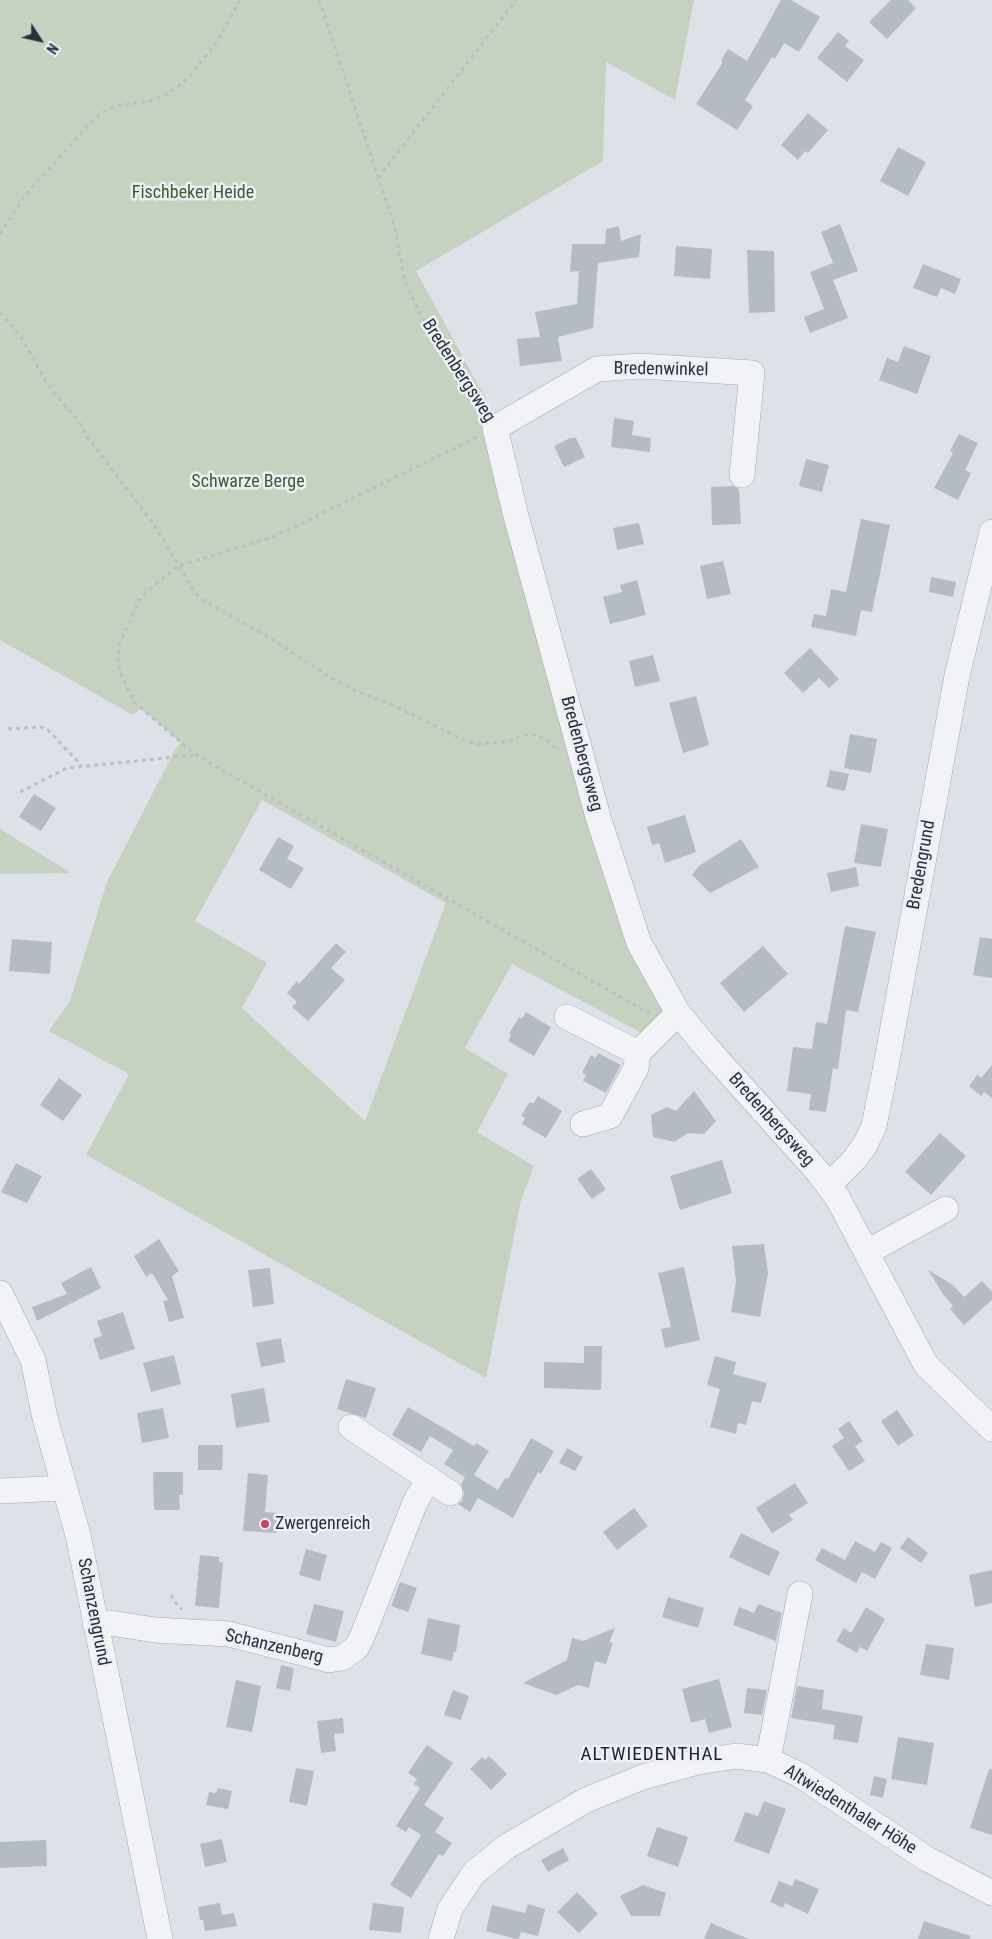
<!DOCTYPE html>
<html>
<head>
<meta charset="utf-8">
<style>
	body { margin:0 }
	#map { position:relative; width:992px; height:1939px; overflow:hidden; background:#dee2e8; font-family:"Roboto Condensed",sans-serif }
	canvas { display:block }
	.north { position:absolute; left:15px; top:15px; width:50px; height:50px; -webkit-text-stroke:4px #edf1f5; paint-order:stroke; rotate:125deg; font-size:14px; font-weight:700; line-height:20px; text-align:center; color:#27303f }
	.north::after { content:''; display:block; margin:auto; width:18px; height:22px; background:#27303f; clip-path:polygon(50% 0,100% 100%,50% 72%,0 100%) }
</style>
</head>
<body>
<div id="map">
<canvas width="992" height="1939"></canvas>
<div class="north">N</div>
</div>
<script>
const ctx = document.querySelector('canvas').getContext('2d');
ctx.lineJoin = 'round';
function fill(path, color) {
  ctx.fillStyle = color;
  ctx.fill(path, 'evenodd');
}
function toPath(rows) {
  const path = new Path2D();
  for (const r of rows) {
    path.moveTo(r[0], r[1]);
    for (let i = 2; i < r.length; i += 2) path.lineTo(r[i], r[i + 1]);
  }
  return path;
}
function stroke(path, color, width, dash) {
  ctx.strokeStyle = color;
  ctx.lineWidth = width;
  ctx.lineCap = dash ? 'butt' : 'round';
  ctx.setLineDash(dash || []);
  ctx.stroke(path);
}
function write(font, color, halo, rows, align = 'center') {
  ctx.font = font + ' "Roboto Condensed",sans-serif';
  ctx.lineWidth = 5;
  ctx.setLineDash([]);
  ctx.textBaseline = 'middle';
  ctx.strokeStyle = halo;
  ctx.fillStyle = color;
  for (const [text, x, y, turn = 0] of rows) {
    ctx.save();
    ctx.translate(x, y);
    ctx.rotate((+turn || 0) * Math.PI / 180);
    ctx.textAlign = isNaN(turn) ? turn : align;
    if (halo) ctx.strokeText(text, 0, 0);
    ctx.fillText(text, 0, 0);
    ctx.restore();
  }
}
fill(toPath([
	[0,0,694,0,675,100,606,62,603,161,416,271,495,416,639,943,678,1013,661,1030,640,1032,512,964,465,1048,508,1074,477,1132,534,1166,521,1200,486,1378,86,1155,129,1074,49,1031,70,1001,107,882,175,750,181,742,141,708,133,715,0,640],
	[262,800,446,903,365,1121,242,1008,267,963,195,921],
	[0,829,71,873,0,874]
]), '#c4d2bf');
fill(toPath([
	[781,0,791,0,820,17,799,52,784,43,775,59,772,57,745,100,753,106,737,130,696,104,723,62,721,61,728,49,747,61],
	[891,0,908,0,916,8,887,39,869,22],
	[838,32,849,41,845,46,864,60,847,82,817,58],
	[808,113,828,130,808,153,805,151,798,160,781,145],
	[898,147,926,162,908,196,880,181],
	[840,224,858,271,833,280,848,318,810,333,804,317,824,309,810,272,833,263,821,232],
	[619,226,621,241,641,234,639,257,598,263,593,328,558,337,562,361,520,366,517,339,540,337,535,312,577,304,579,271,570,272,572,244,605,244,606,229],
	[676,246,712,249,710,279,674,276],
	[747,250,774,251,775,312,749,313],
	[923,264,961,279,955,294,941,288,937,297,913,288],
	[904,346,931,356,917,394,879,380,887,358,898,362],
	[614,418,634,421,632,435,651,438,650,452,611,447],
	[959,434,978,443,965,470,971,473,958,500,934,488,953,453,950,451],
	[570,438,576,438,585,457,564,467,554,446],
	[806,459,829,465,822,492,799,486],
	[733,486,739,489,741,524,712,525,711,487],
	[861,519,890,525,872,612,861,610,856,636,811,627,814,614,826,616,831,589,846,592],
	[639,523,644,544,617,550,613,528],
	[723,561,731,594,707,599,700,566],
	[931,577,956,582,953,597,929,592],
	[637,580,646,615,610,624,603,597,622,592,620,585],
	[810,648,839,679,829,688,819,678,803,693,784,673],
	[653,655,660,681,635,687,629,661],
	[696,696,709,745,683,753,669,703],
	[850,734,877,739,871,773,844,768],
	[830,770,849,774,845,791,826,787],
	[34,794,56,808,41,831,19,817],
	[685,815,696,852,665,863,659,843,652,845,647,827],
	[861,824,888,829,881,867,854,863],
	[278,837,294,846,287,859,304,868,291,889,259,870],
	[741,839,759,867,710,893,692,875,699,866],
	[856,867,859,886,831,892,827,873],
	[845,926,876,932,858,1012,846,1010,838,1069,833,1068,826,1112,809,1110,811,1094,787,1091,793,1047,812,1049,816,1022,827,1024],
	[980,937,992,939,992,978,973,975],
	[12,939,52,942,50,974,9,971],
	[336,943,346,952,331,968,345,980,308,1021,292,1007,297,1002,287,993,297,981,299,984],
	[763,946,788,974,744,1012,720,983],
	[526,1012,551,1027,534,1056,508,1041,511,1035,509,1034,519,1017,522,1019],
	[598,1053,621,1065,606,1093,583,1081,586,1075,582,1073,591,1055,596,1058],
	[992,1065,992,1098,984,1092,981,1096,969,1086,977,1075,981,1078],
	[59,1078,82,1095,63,1121,40,1105],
	[694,1091,716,1121,704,1134,688,1133,674,1142,653,1137,651,1115,667,1107,676,1111],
	[538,1096,562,1111,546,1138,522,1124,525,1118,521,1116,529,1103,534,1103],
	[940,1133,966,1156,931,1195,905,1172],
	[722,1160,732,1193,680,1210,670,1176],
	[16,1163,42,1176,27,1203,1,1192],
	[591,1169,606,1189,592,1199,577,1179],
	[159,1239,179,1271,172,1276,184,1318,169,1322,163,1301,168,1300,152,1273,146,1277,134,1256],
	[764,1244,768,1273,760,1317,731,1312,736,1282,732,1246],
	[91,1267,101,1288,37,1321,32,1307,67,1294,61,1283],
	[684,1267,700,1340,665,1348,661,1329,671,1327,658,1273],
	[270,1268,274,1304,253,1307,248,1270],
	[928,1270,953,1285,964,1297,982,1281,992,1292,992,1300,964,1325,950,1309,953,1306,943,1294],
	[123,1312,135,1349,100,1360,93,1339,102,1336,97,1321],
	[281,1338,285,1362,261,1367,256,1343],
	[584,1346,602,1346,601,1390,544,1388,544,1362,584,1363],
	[174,1355,181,1384,151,1392,143,1363],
	[715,1356,736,1362,733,1374,767,1383,761,1403,752,1401,746,1425,738,1423,736,1434,710,1427,720,1389,707,1385],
	[346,1379,376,1388,366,1418,337,1409],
	[264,1388,270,1422,236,1428,231,1394],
	[408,1407,474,1446,476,1443,489,1451,474,1475,498,1490,505,1478,508,1479,531,1438,554,1451,541,1474,538,1472,513,1518,478,1498,470,1512,458,1504,462,1501,464,1494,461,1484,465,1477,444,1464,453,1450,430,1436,421,1452,392,1435],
	[163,1408,169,1438,142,1443,137,1413],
	[897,1410,914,1435,898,1446,881,1421],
	[849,1421,863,1441,855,1446,865,1461,849,1471,832,1446,844,1438,838,1429],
	[198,1445,223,1445,222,1470,198,1470],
	[567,1448,583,1457,575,1471,559,1463],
	[153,1472,183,1472,183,1495,179,1495,180,1510,154,1510],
	[248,1473,268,1475,265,1512,278,1513,277,1533,243,1531],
	[795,1483,808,1503,789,1515,793,1520,772,1533,756,1508],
	[634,1508,648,1526,617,1550,603,1532],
	[741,1533,780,1552,769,1576,729,1557],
	[908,1537,928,1553,921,1563,900,1548],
	[855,1541,875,1552,881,1542,892,1548,875,1579,862,1572,856,1583,815,1560,822,1548,845,1560],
	[306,1549,327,1555,320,1581,299,1575],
	[200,1555,219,1557,219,1562,223,1562,219,1608,195,1606],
	[992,1570,992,1603,975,1607,969,1575],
	[400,1582,417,1588,408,1612,391,1606],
	[668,1597,704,1608,698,1628,662,1617],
	[314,1604,344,1611,336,1642,306,1634],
	[758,1604,782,1613,776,1641,733,1625,739,1607,754,1613],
	[866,1607,885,1619,867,1651,860,1647,857,1653,836,1641,844,1628,851,1633],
	[428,1618,460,1625,456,1652,454,1651,452,1661,421,1654],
	[615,1628,609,1643,613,1642,606,1664,595,1661,589,1688,578,1685,556,1695,523,1683,567,1660,572,1638,583,1641],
	[926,1644,954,1648,949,1680,920,1675],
	[281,1665,294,1668,290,1691,276,1688],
	[719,1679,732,1727,709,1733,705,1719,691,1723,682,1689],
	[236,1680,261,1686,252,1732,226,1727],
	[797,1686,824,1690,822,1709,863,1716,858,1743,833,1739,835,1725,791,1718],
	[747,1688,767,1690,762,1715,744,1713],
	[453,1690,469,1696,461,1720,444,1715],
	[343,1718,344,1733,334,1734,336,1751,321,1753,317,1721],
	[898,1737,934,1743,927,1785,891,1779],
	[427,1745,453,1763,424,1805,444,1818,435,1832,452,1843,443,1856,439,1854,411,1898,390,1885,421,1835,409,1827,406,1832,396,1826,420,1788,414,1784,417,1779,408,1773],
	[489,1756,507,1774,491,1790,470,1769,482,1757,485,1760],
	[296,1768,314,1771,307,1806,289,1802],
	[989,1769,992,1769,992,1835,970,1828],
	[874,1776,887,1779,883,1798,870,1795],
	[218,1788,232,1791,228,1809,206,1805,209,1792,216,1793],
	[764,1801,786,1809,769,1854,734,1841,745,1812,758,1816],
	[657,1827,688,1837,678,1867,647,1856],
	[222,1839,227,1862,205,1867,200,1844],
	[46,1840,47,1866,0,1868,0,1842],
	[563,1848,569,1860,548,1872,541,1860],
	[795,1879,819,1889,808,1914,785,1903,783,1908,770,1902,779,1881,792,1886],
	[643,1885,666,1893,660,1916,631,1916,620,1896],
	[577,1892,598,1914,579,1933,557,1912],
	[220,1903,222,1915,234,1913,237,1926,205,1931,203,1920,200,1920,198,1907],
	[373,1903,404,1907,401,1933,369,1930],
	[528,1904,545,1909,538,1936,521,1932,519,1939,516,1939,486,1931,492,1905,525,1913],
	[924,1921,971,1936,970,1939,918,1939],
	[711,1923,749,1939,704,1939]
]), '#b5bbc4');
const minor = toPath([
	[742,475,752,373,641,366,597,369,495,428,516,516,598,817,639,943,678,1013,707,1048,819,1173,837,1197,926,1365,992,1429],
	[567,1017,638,1053],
	[583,1124,610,1116,636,1068,638,1053,678,1013],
	[829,1185,853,1161,865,1145,874,1126,886,1066,957,676,992,532],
	[867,1252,946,1209],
	[0,1293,33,1360,45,1418,78,1535,160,1939],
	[351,1427,450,1493],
	[0,1491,64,1488],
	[95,1624,110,1623,155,1630,229,1634,329,1660,342,1658,356,1648,362,1637,416,1500,429,1479],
	[768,1760,800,1594],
	[441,1939,450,1909,474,1873,506,1847,586,1800,643,1777,698,1762,736,1756,768,1760,800,1775,927,1859,992,1893]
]);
stroke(minor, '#a3a9b2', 26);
stroke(toPath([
	[319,0,395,228,404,279,419,312,468,383,485,410],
	[378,178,516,0],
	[0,234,24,197,86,127,103,112,115,106,149,101,161,97,175,89,189,77,218,40,240,0],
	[0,312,21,337,47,383,59,399,77,419,89,439,153,523,193,590,201,599,268,637,328,676,358,692,391,704,464,740,476,744,493,743,509,741,525,735,536,735,545,739,558,750],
	[477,437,276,536,178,566,141,597,119,644,118,659,121,674,134,702,196,755,645,1011,650,1011],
	[8,729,41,727,48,730,82,766],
	[20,792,67,768,195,755],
	[171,1595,175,1602,182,1609]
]), '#bcc0c6', 3, [4, 4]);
stroke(minor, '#f1f3f6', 25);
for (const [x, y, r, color] of [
	[265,1524,5,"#cf4059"]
]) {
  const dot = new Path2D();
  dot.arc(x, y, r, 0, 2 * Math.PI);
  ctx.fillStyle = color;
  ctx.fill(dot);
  stroke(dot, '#edf1f5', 2);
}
write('18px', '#3c5a34', '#edf1f5', [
	["Fischbeker Heide",193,193],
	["Schwarze Berge",248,482]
]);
write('18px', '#27303f', '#edf1f5', [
	["Bredenwinkel",661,370,1],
	["Bredenbergsweg",458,371,57],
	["Bredenbergsweg",581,754,75],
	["Bredengrund",922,865,-80],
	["Bredenbergsweg",771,1120,48],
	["Schanzengrund",93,1612,79],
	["Schanzenberg",274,1647,13],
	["Altwiedenthaler Höhe",850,1810,32]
]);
write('18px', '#27303f', '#edf1f5', [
	["Zwergenreich",275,1524]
], 'left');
ctx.letterSpacing = '1px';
write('19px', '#19212f', '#edf1f5', [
	["ALTWIEDENTHAL",652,1755]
]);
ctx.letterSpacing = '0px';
</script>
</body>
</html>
